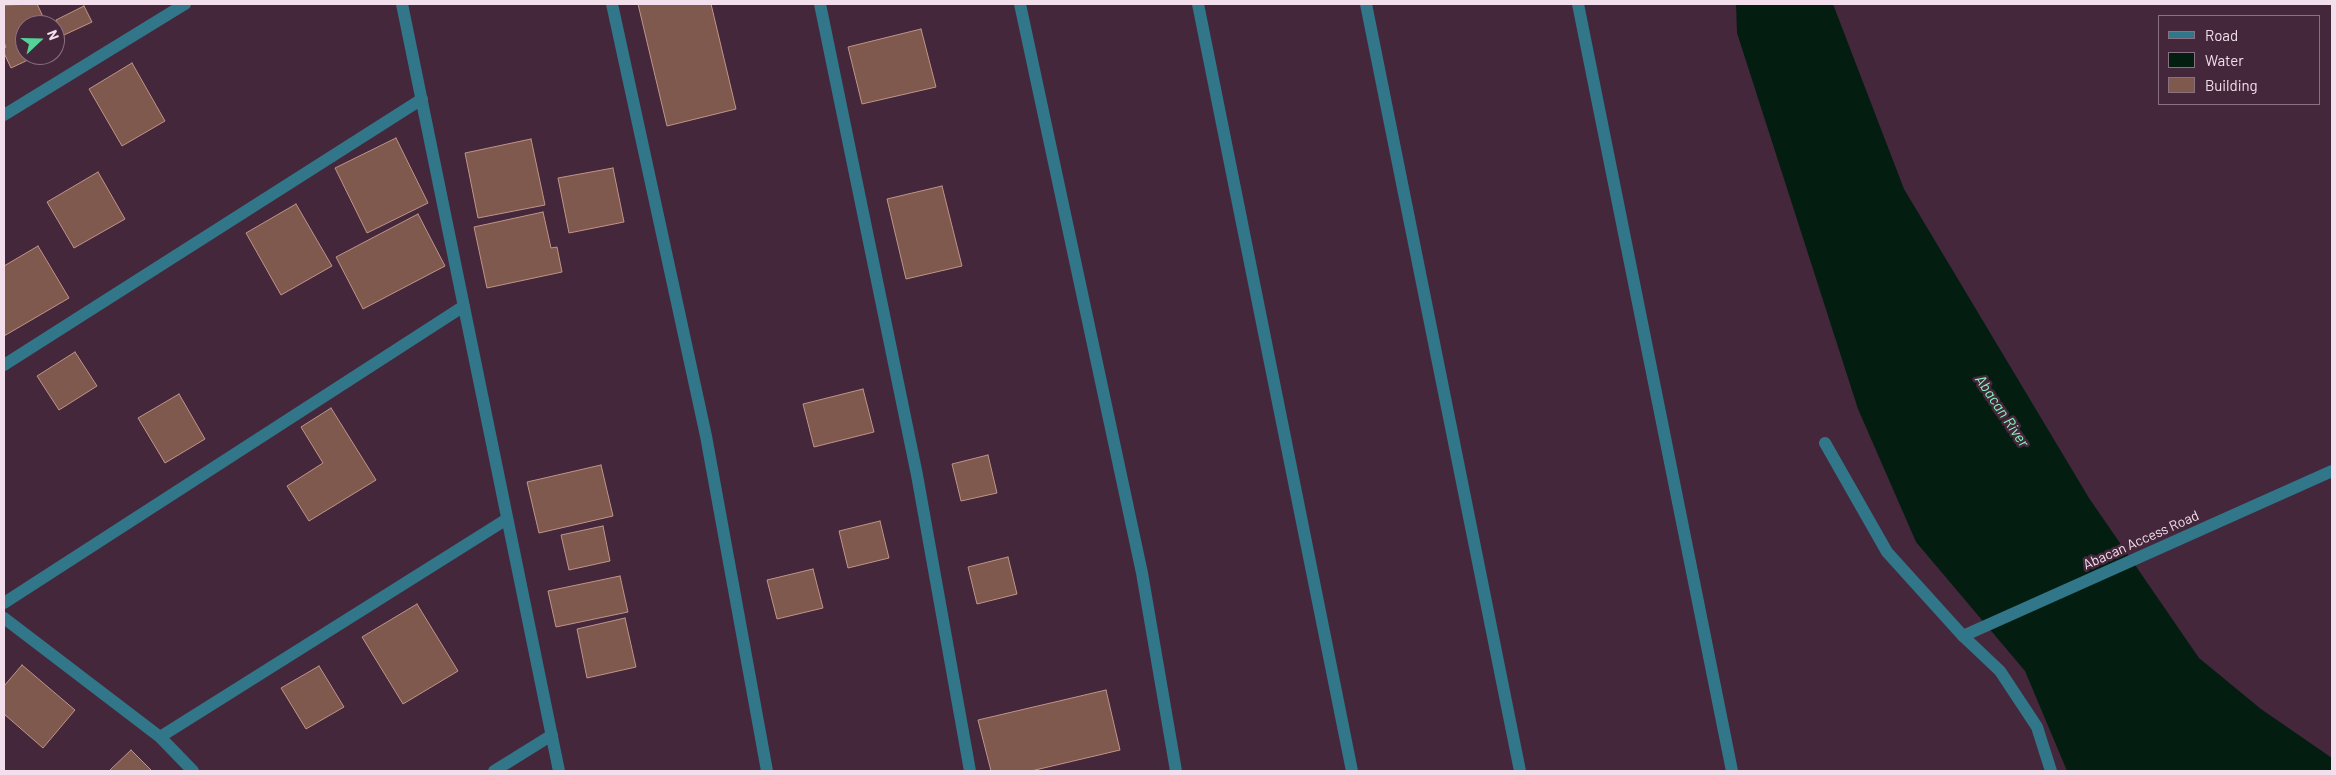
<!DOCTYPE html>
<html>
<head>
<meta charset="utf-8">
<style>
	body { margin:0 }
	#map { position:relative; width:2336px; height:775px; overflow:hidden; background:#45273c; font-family:Barlow,sans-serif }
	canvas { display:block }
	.frame { position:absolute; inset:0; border:5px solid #f2dfeb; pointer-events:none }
	.legend { position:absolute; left:2158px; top:15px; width:162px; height:90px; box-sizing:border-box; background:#45273c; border:1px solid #8a7182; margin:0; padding:6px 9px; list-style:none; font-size:15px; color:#f2dfeb }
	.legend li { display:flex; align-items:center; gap:10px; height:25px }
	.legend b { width:25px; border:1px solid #8a7182 }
	.north { position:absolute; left:15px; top:15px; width:50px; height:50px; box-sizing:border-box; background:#45273c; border:1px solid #8a7182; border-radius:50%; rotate:69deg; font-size:14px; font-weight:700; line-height:20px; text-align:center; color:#f2dfeb }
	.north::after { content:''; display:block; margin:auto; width:18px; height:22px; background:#54d396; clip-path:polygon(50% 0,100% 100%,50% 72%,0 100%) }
</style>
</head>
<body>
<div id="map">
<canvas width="2336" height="775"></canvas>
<div class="frame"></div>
<ul class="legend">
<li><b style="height:6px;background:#317689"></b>Road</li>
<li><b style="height:14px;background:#031e11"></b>Water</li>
<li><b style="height:14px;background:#7f594d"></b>Building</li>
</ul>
<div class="north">N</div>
</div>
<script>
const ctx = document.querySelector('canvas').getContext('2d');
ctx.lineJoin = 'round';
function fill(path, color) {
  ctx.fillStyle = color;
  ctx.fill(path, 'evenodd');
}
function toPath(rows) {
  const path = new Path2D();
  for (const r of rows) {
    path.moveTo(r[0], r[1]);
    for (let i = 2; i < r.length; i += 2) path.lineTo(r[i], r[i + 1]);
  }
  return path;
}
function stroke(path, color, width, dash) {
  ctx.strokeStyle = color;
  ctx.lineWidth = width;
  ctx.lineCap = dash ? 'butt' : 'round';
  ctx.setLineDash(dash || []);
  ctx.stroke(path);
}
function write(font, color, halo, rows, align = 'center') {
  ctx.font = font + ' Barlow,sans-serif';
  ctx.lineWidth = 5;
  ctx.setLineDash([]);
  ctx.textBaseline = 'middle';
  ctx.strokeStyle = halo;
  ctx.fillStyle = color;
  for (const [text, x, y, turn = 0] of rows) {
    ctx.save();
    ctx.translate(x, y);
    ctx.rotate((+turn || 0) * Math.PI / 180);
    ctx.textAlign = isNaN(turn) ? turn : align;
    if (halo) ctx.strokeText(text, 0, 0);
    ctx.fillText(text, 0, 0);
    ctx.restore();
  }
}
fill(toPath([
	[1736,4,1833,4,1904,189,2089,498,2199,658,2261,709,2332,758,2332,771,2067,771,2025,671,1916,542,1858,409,1737,33]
]), '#031e11');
const building = toPath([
	[37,4,47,25,25,25,25,47,22,49,28,60,11,68,4,53,4,49,6,47,4,42,4,5,37,4],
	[638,4,711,4,736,109,667,126,638,4],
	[84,6,92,22,64,35,56,20,84,6],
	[921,29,936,87,862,104,848,47,921,29],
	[132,63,165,121,122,146,89,89,132,63],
	[396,138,428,203,367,233,335,168,396,138],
	[531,139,545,205,478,218,465,153,531,139],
	[613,168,624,222,569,233,558,178,613,168],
	[98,172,125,219,74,248,47,202,98,172],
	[942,186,962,266,906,279,887,199,942,186],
	[296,204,332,266,281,295,246,233,296,204],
	[543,212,551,248,557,247,562,272,487,288,474,227,543,212],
	[418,214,445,266,363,309,336,257,418,214],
	[38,246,69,298,4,336,4,266,38,246],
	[75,352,97,386,59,410,37,376,75,352],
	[863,389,874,432,814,447,803,404,863,389],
	[179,394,205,439,165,463,138,418,179,394],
	[331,408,376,480,309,521,287,486,323,463,301,427,331,408],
	[988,455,997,493,961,501,952,464,988,455],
	[601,465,613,516,539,533,527,482,601,465],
	[880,521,889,558,848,568,839,531,880,521],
	[603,526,610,561,569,570,561,535,603,526],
	[1008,557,1017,594,977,604,968,567,1008,557],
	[813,569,823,608,777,619,767,580,813,569],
	[620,576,628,612,556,627,548,591,620,576],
	[417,604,458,671,403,704,362,637,417,604],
	[625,618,636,667,587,678,577,629,625,618],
	[22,665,75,710,43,748,4,714,4,686,22,665],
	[319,666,344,707,306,729,281,688,319,666],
	[1106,690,1120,750,1031,771,991,771,978,720,1106,690],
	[131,750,152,771,109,771,131,750]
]);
fill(building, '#7f594d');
stroke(building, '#bf9588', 1);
stroke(toPath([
	[402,4,559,771],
	[612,4,706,436,767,771],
	[820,4,917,475,970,771],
	[1020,4,1142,573,1176,771],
	[1198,4,1352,771],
	[1366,4,1520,771],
	[1578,4,1732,771],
	[4,115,185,4],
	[4,365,422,99],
	[1825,443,1887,552,1963,636,2000,671,2037,727,2051,771],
	[4,603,464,306],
	[4,618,160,737,193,771],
	[160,737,507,519],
	[494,771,552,735]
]), '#317689', 12);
stroke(toPath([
	[1963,636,2332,471]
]), '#317689', 12);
write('14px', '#f2dfeb', '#45273c', [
	["Abacan Access Road",2141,540,-24]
]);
write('italic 15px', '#84f8bc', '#45273c', [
	["Abacan River",2002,411,56]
]);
</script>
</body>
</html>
